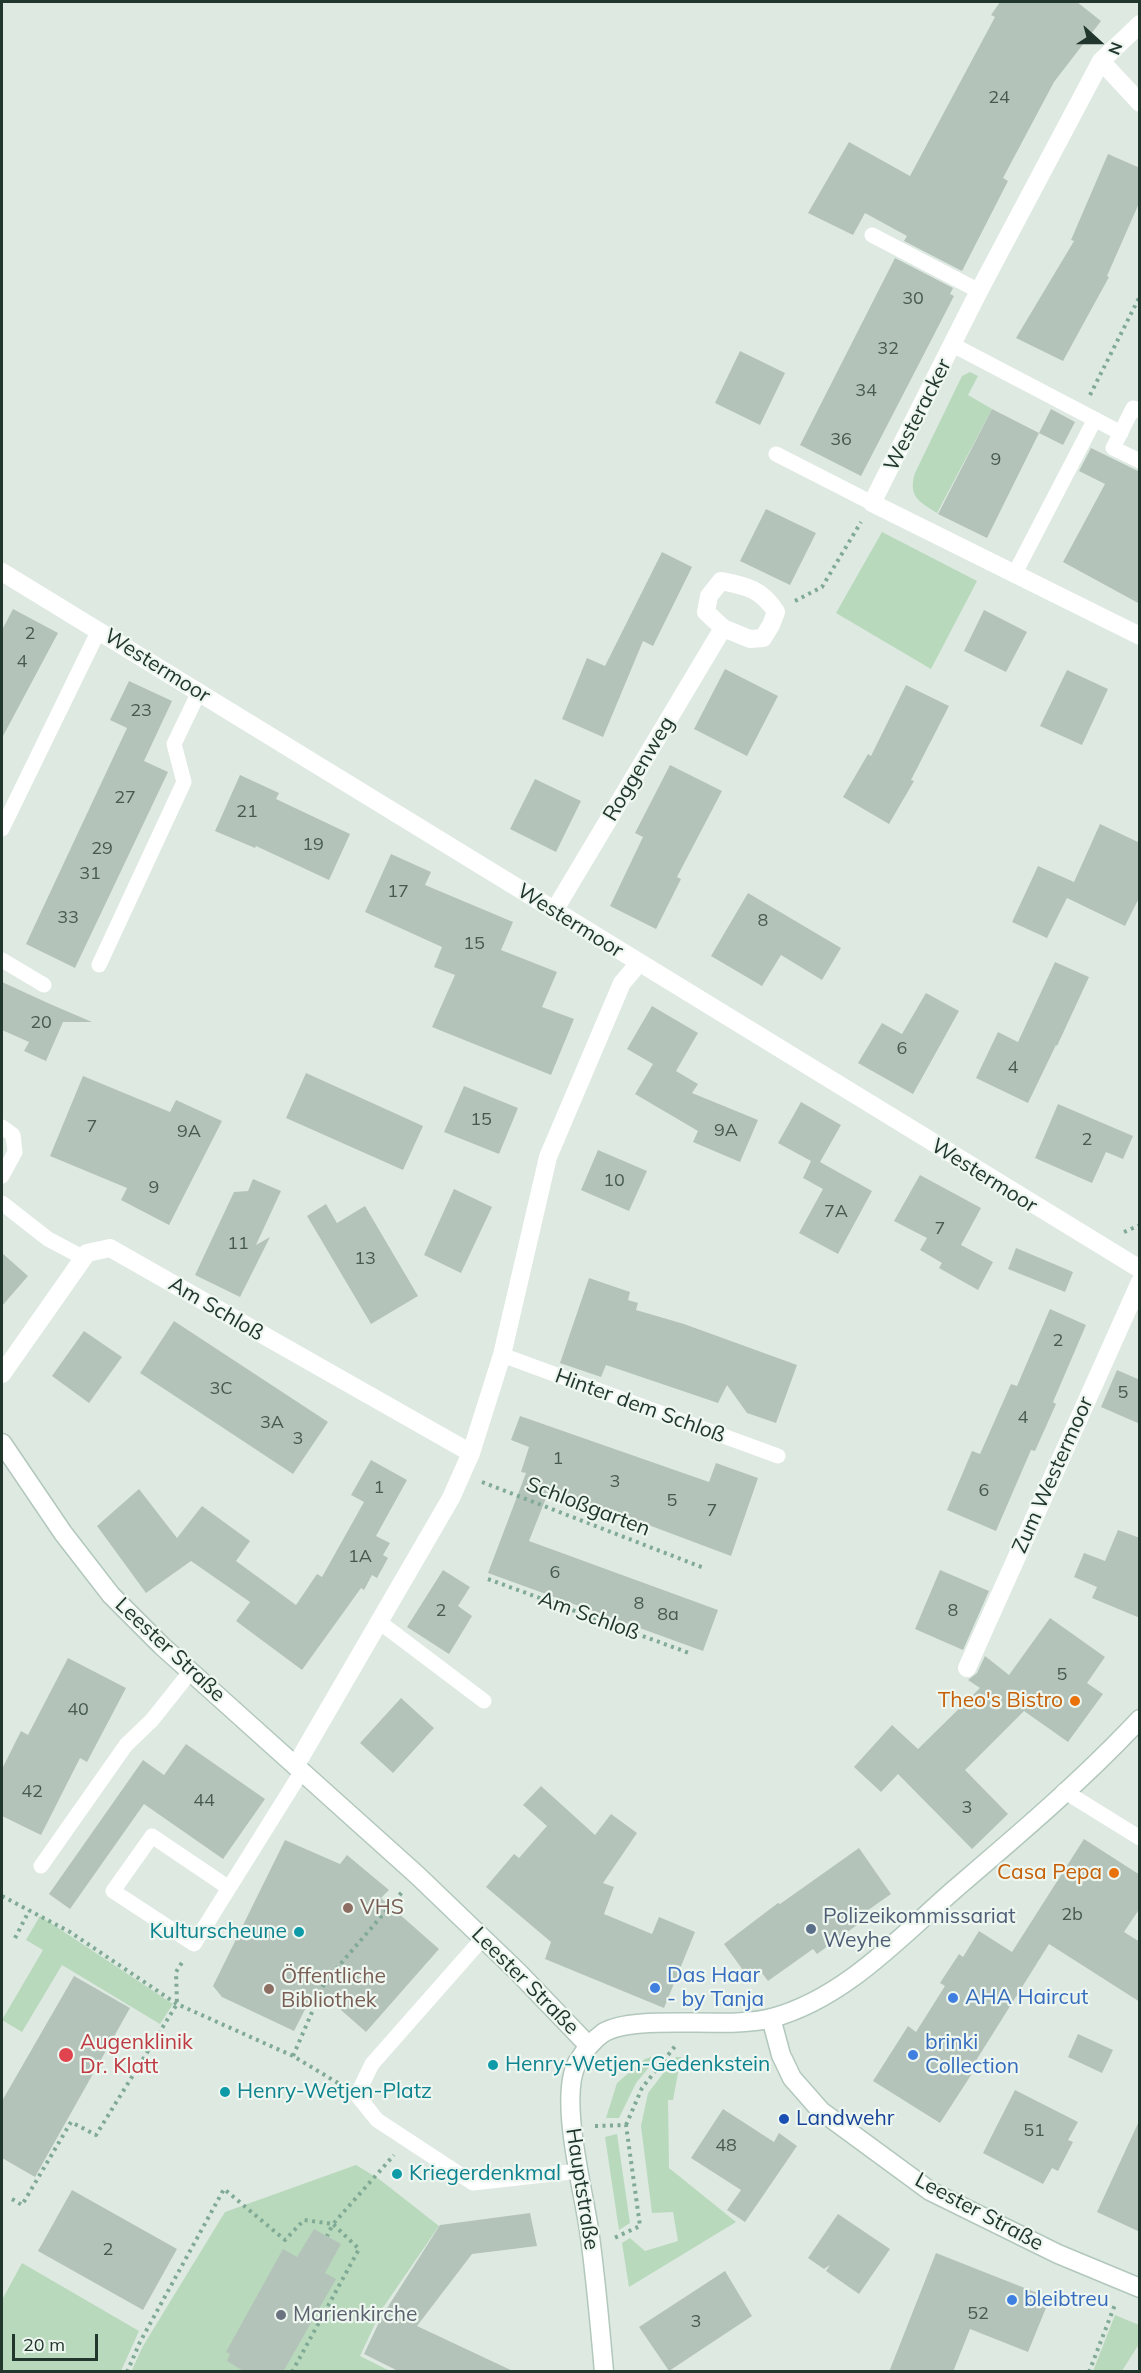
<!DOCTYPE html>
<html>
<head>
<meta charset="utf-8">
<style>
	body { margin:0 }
	#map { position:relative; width:1141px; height:2373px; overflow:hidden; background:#dee9e2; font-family:Mulish,sans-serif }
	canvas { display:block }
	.frame { position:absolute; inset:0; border:3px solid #21372d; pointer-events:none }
	.north { position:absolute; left:1069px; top:12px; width:60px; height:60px; -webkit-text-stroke:4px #eef6f0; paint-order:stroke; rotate:111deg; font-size:16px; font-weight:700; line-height:24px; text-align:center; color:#21372d }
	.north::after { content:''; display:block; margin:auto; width:21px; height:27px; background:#21372d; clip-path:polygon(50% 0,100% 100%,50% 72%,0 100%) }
	.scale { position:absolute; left:12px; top:2334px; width:86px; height:27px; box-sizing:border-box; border:3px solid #21372d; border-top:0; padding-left:8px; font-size:18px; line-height:21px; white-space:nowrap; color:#21372d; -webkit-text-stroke:4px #eef6f0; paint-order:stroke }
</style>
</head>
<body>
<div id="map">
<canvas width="1141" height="2373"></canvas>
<div class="frame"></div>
<div class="north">N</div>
<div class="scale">20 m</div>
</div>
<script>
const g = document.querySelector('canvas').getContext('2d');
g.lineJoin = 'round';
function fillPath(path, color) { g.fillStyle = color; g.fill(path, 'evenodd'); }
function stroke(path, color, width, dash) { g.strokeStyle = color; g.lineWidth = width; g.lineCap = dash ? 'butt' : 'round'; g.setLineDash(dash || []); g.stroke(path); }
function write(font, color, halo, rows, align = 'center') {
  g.font = font + ' Mulish,sans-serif'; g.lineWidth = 4.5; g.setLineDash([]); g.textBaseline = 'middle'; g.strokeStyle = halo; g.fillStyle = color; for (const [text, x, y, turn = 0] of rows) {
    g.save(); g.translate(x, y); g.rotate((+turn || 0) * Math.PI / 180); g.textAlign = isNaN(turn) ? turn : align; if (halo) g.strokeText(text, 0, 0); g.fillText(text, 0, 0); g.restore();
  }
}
fillPath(new Path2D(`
	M970 372 978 376 968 395 992 409 937 513C918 501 908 496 915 473L962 376Z
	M882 532 977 581 931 669 836 613Z
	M40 1916 173 2004 160 2024 62 1965 22 2032 2 2020 43 1950 26 1940Z
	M660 2054 636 2083 619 2118H606L617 2083 645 2059Z
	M676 2057H681L673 2100H668L669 2168 736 2222 629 2287 622 2243 630 2238 645 2251 678 2241 673 2212 652 2213 641 2126 648 2093Z
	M617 2134 630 2223 619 2230 605 2137Z
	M356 2165 379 2179 439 2226 382 2309 360 2356 390 2371 131 2372 143 2346 225 2212Z
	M22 2263 139 2331 121 2371H2V2300Z
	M1115 2315 1139 2325V2344L1122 2371H1093Z`), '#b8d9bb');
fillPath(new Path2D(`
	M1000 2H1077L1101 21 1054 82 1003 178 1008 181 962 271 904 241 907 236 865 213 853 235 808 213 849 142 910 176 995 17 991 15Z
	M1108 154 1140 168V201L1107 276 1109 277 1063 361 1016 338 1074 241 1071 240Z
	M895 258 953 288 950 294 954 296 861 476 800 445Z
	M740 351 785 373 760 425 715 403Z
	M992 409 1039 433 987 538 938 514Z
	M1051 409 1075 422 1063 445 1039 433Z
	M1091 448 1140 472V604L1063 562 1105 484 1079 471Z
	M766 509 816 533 790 585 740 561Z
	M662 552 692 567 653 646 643 641 603 737 562 719 587 658 605 666Z
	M13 609 58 633 2 738V630Z
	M984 610 1027 632 1006 672 964 651Z
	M725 669 778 696 747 756 694 729Z
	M1067 670 1108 689 1082 745 1040 726Z
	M129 681 172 701 144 761 168 772 75 968 26 944 127 728 110 720Z
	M906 685 949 706 911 780 914 781 889 824 843 797 868 754 871 756Z
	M670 765 722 791 677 877 681 879 656 929 610 906 643 837 635 833Z
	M240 775 279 793 276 799 350 834 329 880 256 846 255 848 215 831Z
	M535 779 581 801 556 852 510 829Z
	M1100 824 1140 843V896L1125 926 1067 898 1047 938 1012 922 1038 866 1074 882Z
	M391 854 431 872 425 885 513 922 501 950 557 972 542 1007 574 1019 551 1075 432 1027 455 975 434 967 442 947 365 912Z
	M748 893 841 948 822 980 781 955 762 986 711 956Z
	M1055 962 1089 977 1057 1046 1056 1045 1028 1103 976 1078 998 1032 1018 1042Z
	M2 982 50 1004 92 1022H63L46 1061 24 1051 29 1042 2 1030Z
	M926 993 959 1011 913 1094 858 1063 882 1023 902 1034Z
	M652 1006 698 1033 676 1071 698 1084 692 1093 758 1120 740 1162 693 1142 698 1131 635 1094 653 1064 627 1049Z
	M306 1073 423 1126 403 1170 286 1118Z
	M83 1076 170 1112 176 1100 222 1121 169 1225 121 1200 127 1188 50 1156Z
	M464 1086 518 1108 499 1154 444 1132Z
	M801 1102 841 1125 820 1162 872 1191 838 1254 799 1233 823 1189 803 1178 811 1161 778 1143Z
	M1058 1104 1133 1136 1123 1159 1106 1152 1092 1183 1035 1158Z
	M598 1150 647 1171 629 1211 581 1190Z
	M920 1175 981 1208 961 1245 993 1262 978 1290 939 1268 942 1263 920 1250 927 1238 894 1221Z
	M253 1179 281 1191 256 1245 270 1237 240 1297 195 1275 234 1192 248 1191Z
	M454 1189 492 1207 461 1273 424 1255Z
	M326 1204 337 1223 365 1206 418 1296 371 1324 307 1216Z
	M1016 1248 1073 1272 1065 1292 1008 1269Z
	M2 1253 28 1276 2 1306Z
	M589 1278 630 1292 628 1300 638 1303 636 1310 684 1324 797 1365 776 1423 747 1413 727 1385 718 1403 606 1365 601 1377 560 1363Z
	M1050 1309 1086 1325 1053 1402 1056 1404 1035 1451 1031 1450 996 1531 947 1510 972 1451 980 1454 1011 1384 1017 1386Z
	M174 1321 328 1422 293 1474 140 1373Z
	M84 1331 122 1357 89 1403 52 1376Z
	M1117 1370 1140 1380V1424L1101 1407Z
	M520 1416 709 1482 716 1463 758 1478 731 1556 550 1488 529 1541 718 1610 703 1651 488 1573 526 1473 521 1472 529 1447 511 1440Z
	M371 1460 407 1480 376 1536 390 1543 383 1555 388 1558 377 1578 372 1575 364 1590 361 1588 302 1670 236 1621 250 1602 191 1561 146 1593 97 1526 139 1489 177 1538 202 1506 250 1541 236 1561 296 1605 317 1574 322 1577 364 1502 351 1495Z
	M1118 1530 1140 1538V1618L1092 1598 1097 1587 1074 1577 1084 1553 1105 1561Z
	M443 1570 470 1587 458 1606 472 1616 449 1654 407 1627Z
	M940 1570 989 1591 963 1650 915 1629Z
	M1050 1618 1105 1657 1087 1683 1103 1694 1068 1742 1024 1711 965 1770 1008 1814 972 1849 898 1774 881 1792 854 1767 892 1725 918 1749 980 1688 968 1680 977 1673 985 1656 1009 1675Z
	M68 1658 126 1688 87 1762 80 1758 41 1835 2 1816V1769L21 1731 28 1735Z
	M401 1698 434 1728 393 1773 360 1743Z
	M186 1744 265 1799 223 1859 144 1804 70 1909 49 1894 143 1760 164 1775Z
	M541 1786 595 1835 611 1814 637 1833 603 1883 614 1887 604 1914 652 1934 659 1917 695 1932 664 2008 545 1959 551 1942 486 1887 514 1854 519 1858 547 1826 523 1805Z
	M1084 1839 1140 1875V1908L1124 1932 1140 1942V2002L1049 1944 972 2067 975 2069 940 2123 873 2081 908 2026 916 2032 945 1986 940 1983 959 1954 963 1957 979 1931 1012 1952Z
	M285 1840 340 1864 347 1855 389 1890 381 1898 439 1949 366 2032 316 1988 294 2031 222 1997 213 1986Z
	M859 1848 891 1894 854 1920 857 1925 817 1954 813 1949 768 1981 759 1969 748 1977 724 1944 778 1903 780 1904Z
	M74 1976 130 2008 35 2177 2 2158V2101Z
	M1078 2034 1113 2050 1102 2073 1068 2057Z
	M1015 2090 1078 2122 1068 2140 1073 2142 1058 2171 1052 2168 1043 2184 983 2153Z
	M723 2109 774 2142 779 2133 797 2146 745 2222 727 2210 741 2190 691 2158Z
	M1140 2119V2232L1097 2212Z
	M72 2190 177 2249 143 2310 38 2251Z
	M530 2213 537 2246 472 2254 417 2326 515 2372H400L364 2354 382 2316 440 2225Z
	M838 2214 890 2249 859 2294 826 2271 830 2265 824 2269 808 2258Z
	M314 2229 341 2244 325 2273 336 2279 283 2372H245L227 2361 230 2354 226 2352 283 2249 297 2257Z
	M936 2253 1050 2298 1028 2352 970 2329 953 2372H889Z
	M725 2271 752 2316 669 2371 639 2327Z`), '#b4c3ba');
const secondary = new Path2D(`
	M2 1443 63 1533 111 1595 162 1646 417 1875 518 1972 589 2046
	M771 2018 781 2055 792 2078 821 2111 930 2191 1058 2254 1140 2288
	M604 2372C600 2326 596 2281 590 2237 585 2195 558 2100 577 2063 583 2053 593 2040 603 2033 635 2013 728 2030 772 2018 845 1998 900 1937 955 1889 1018 1835 1083 1780 1140 1719`);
stroke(secondary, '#b2c8bc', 21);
stroke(new Path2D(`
	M1090 395 1140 296
	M795 601 822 587 861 522
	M1124 1232 1140 1225
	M482 1482 704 1568
	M488 1579 689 1653
	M2 1896 70 1932 177 2004 293 2056 338 2083
	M15 1938 29 1911
	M293 2056 325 1982 403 1891
	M626 2125 642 2088 676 2045
	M595 2126 626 2125 640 2226 612 2239
	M12 2199 22 2205 71 2122 96 2135 177 2004 176 1972 183 1961
	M127 2372 140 2342 224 2189 285 2240 304 2220 333 2224 394 2155
	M292 2372 359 2249 333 2224 327 2236
	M1089 2372 1116 2302`), '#80aa95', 4, [3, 4.5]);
stroke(new Path2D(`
	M872 235 979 291
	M953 345 1121 433
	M1140 411 1133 408 1113 448 1140 461
	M776 454 872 503
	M1014 575 1095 419
	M2 829 99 630
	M2 960 44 985
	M99 965 184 782 174 744 199 692
	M2 1127 13 1135 15 1152 2 1176
	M2 1203 48 1239 84 1258
	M502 1355 778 1456
	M378 1621 484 1701
	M1064 1791 1140 1838
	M41 1866 126 1745 152 1720 191 1671
	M229 1888 194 1944 113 1891 152 1836 229 1888 302 1771
	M483 1938 372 2064 357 2095 377 2120 473 2183 579 2171`), '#fff', 15);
stroke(new Path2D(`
	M1140 24 1101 61 979 291 872 503 1140 636
	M1101 61 1140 103
	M2 572 1140 1269
	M554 911 723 628 750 639 763 638 771 625 776 612C762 589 746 586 721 581L709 596 706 612 723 628
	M2 1374 87 1253 110 1248 471 1453
	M967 1668 1140 1282
	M296 1765 451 1498 471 1453 502 1355 548 1157 622 983 639 963`), '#fff', 18);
stroke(secondary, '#fff', 18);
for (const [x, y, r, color] of [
	[1075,1701,6,"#e8710a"],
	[1114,1873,6,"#e8710a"],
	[348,1908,6,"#8d6e63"],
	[811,1929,6,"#5c6f8a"],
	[299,1932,6,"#0f9aa8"],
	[655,1988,6,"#3f7fe0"],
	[269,1989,6,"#8d6e63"],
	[953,1998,6,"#3f7fe0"],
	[66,2055,8,"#e0444e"],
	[913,2055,6,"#3f7fe0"],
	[493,2065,6,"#0f9aa8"],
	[225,2092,6,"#0f9aa8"],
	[784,2119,6,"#1a4fb4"],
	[397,2174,6,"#0f9aa8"],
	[1012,2300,6,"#3f7fe0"],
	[281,2315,6,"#6b7280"]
]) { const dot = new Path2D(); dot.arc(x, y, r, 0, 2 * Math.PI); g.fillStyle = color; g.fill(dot); stroke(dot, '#eef6f0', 2); }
write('18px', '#465a50', null, [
	["24",999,98],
	["30",913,299],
	["32",888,349],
	["34",866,391],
	["36",841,440],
	["9",996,460],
	["2",30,634],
	["4",22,662],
	["23",141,711],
	["27",125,798],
	["21",247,812],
	["19",313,845],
	["29",102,849],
	["31",90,874],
	["17",398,892],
	["33",68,918],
	["8",763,921],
	["15",474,944],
	["20",41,1023],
	["6",902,1049],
	["4",1013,1068],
	["15",481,1120],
	["7",92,1127],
	["9A",726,1131],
	["9A",189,1132],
	["2",1087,1140],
	["10",614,1181],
	["9",154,1188],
	["7A",836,1212],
	["7",940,1229],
	["11",238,1244],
	["13",365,1259],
	["2",1058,1341],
	["3C",221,1389],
	["5",1123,1393],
	["4",1023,1418],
	["3A",272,1423],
	["3",298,1439],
	["1",558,1459],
	["3",615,1482],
	["1",379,1488],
	["6",984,1491],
	["5",672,1501],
	["7",712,1511],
	["1A",360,1557],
	["6",555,1573],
	["8",639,1604],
	["2",441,1611],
	["8",953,1611],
	["8a",668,1615],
	["5",1062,1675],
	["40",78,1710],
	["42",32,1792],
	["44",204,1801],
	["3",967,1808],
	["2b",1072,1915],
	["51",1034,2131],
	["48",726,2146],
	["2",108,2250],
	["52",978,2314],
	["3",696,2322]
]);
write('21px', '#21372d', '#eef6f0', [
	["Westeracker",918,415,-63],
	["Westermoor",157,666,32],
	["Roggenweg",639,769,-59],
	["Westermoor",570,921,32],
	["Westermoor",984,1176,32],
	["Am Schloß",216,1309,30],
	["Hinter dem Schloß",640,1406,20],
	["Zum Westermoor",1053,1475,-66],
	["Schloßgarten",588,1507,21],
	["Am Schloß",589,1616,20],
	["Leester Straße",170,1650,43],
	["Leester Straße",525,1981,45],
	["Hauptstraße",582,2189,81],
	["Leester Straße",979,2212,28]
]);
write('21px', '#c56008', '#eef6f0', [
	["Theo's Bistro",1063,1701],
	["Casa Pepa",1102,1873]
], 'right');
write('21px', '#785e54', '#eef6f0', [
	["VHS",360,1908],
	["Öffentliche",281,1977],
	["Bibliothek",281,2001]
], 'left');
write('21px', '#4e5e75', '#eef6f0', [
	["Polizeikommissariat",823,1917],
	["Weyhe",823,1941]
], 'left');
write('21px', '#0d838f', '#eef6f0', [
	["Kulturscheune",287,1932,"right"],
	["Henry-Wetjen-Gedenkstein",505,2065],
	["Henry-Wetjen-Platz",237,2092],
	["Kriegerdenkmal",409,2174]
], 'left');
write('21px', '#366cbe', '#eef6f0', [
	["Das Haar",667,1976],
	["- by Tanja",667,2000],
	["AHA Haircut",965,1998],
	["brinki",925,2043],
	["Collection",925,2067],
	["bleibtreu",1024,2300]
], 'left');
write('21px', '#be3a42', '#eef6f0', [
	["Augenklinik",80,2043],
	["Dr. Klatt",80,2067]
], 'left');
write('21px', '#164399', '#eef6f0', [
	["Landwehr",796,2119]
], 'left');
write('21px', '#5b616d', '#eef6f0', [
	["Marienkirche",293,2315]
], 'left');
</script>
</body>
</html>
